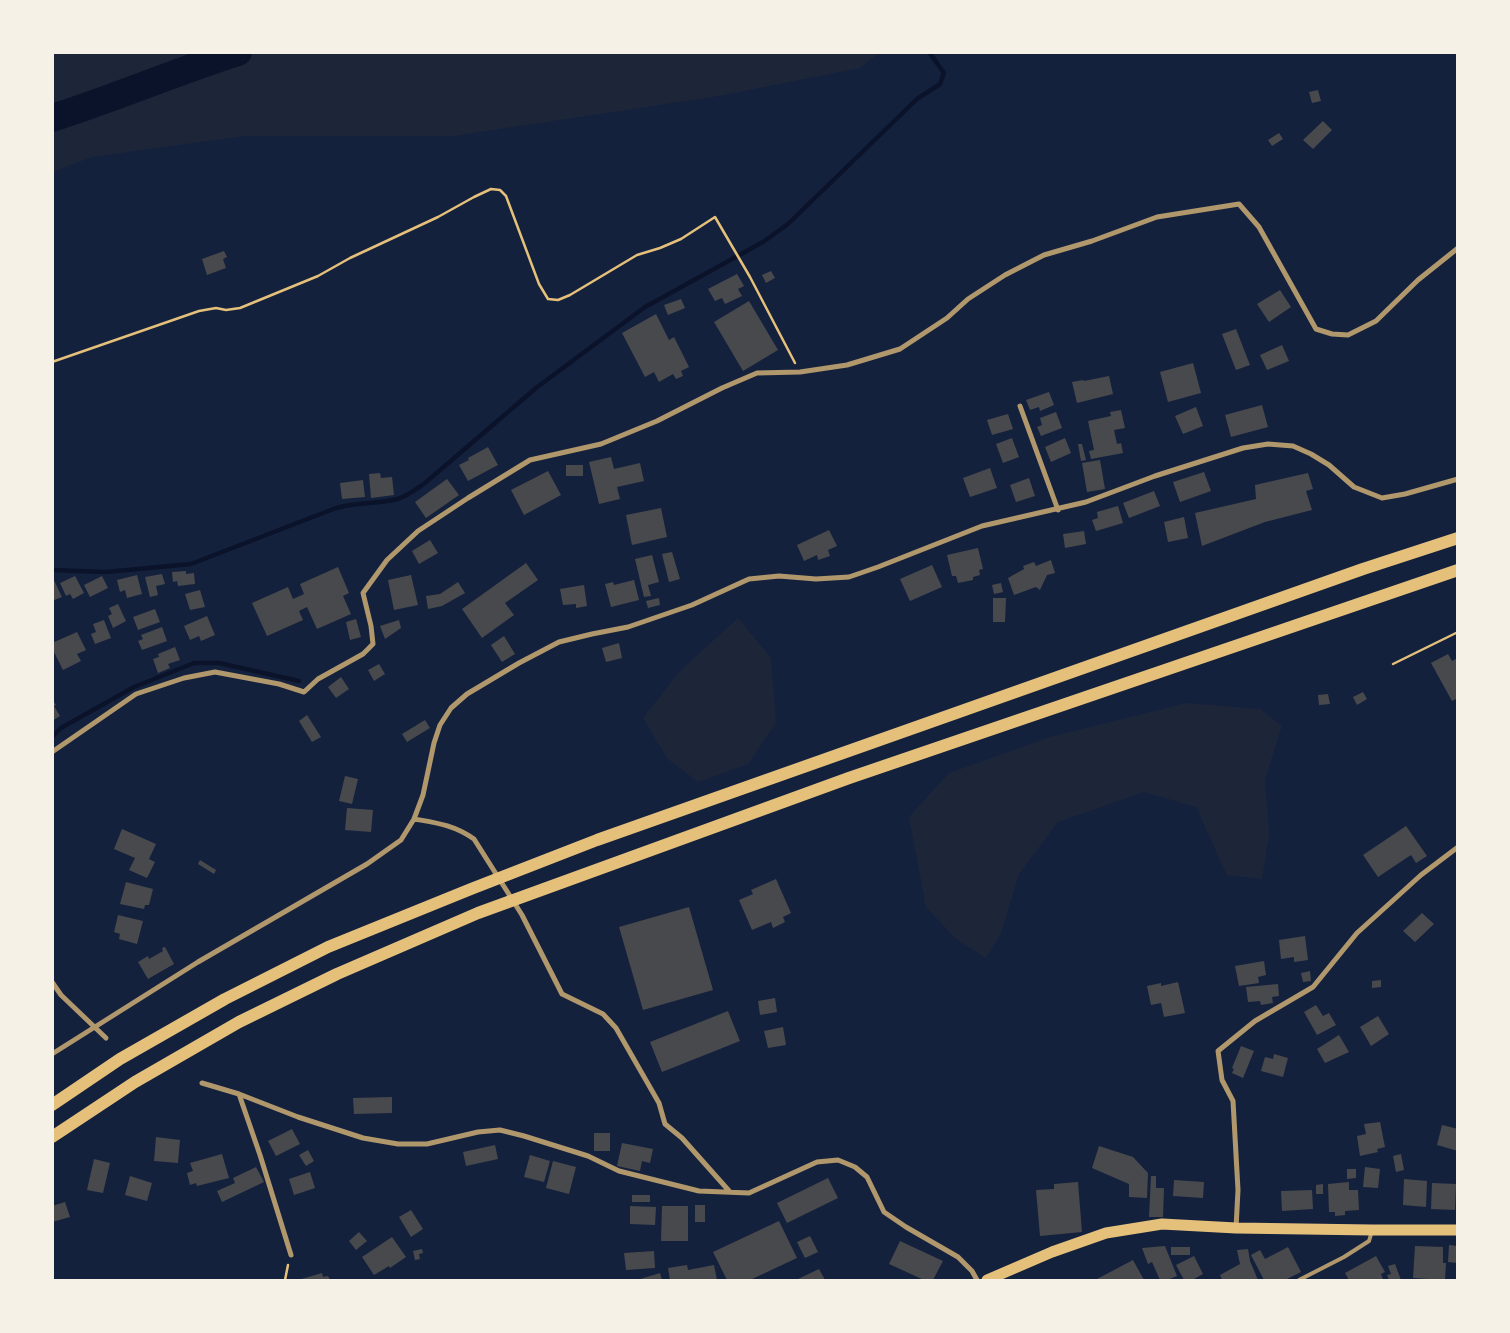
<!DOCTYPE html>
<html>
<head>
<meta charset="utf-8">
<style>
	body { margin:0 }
	#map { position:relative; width:1510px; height:1333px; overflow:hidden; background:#14213d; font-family:"Public Sans",sans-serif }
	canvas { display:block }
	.frame { position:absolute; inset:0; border:54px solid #f6f1e7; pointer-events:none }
</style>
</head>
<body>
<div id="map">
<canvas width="1510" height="1333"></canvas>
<div class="frame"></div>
</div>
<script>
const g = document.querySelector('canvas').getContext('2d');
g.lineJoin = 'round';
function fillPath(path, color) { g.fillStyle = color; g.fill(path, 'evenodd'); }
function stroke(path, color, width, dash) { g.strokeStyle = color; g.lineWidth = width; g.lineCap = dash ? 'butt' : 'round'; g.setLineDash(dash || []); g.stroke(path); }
fillPath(new Path2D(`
	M53 52H879V53L860 68 719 96 453 136H244L92 157 53 172Z
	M738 618 771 658 776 723 748 764 698 782 668 759 643 718 680 671Z
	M1187 703 1260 709 1282 726 1265 779 1269 835 1262 879 1227 875 1196 807 1144 792 1058 822 1019 874 1001 933 986 958 955 938 926 907 909 817 949 773 1050 737Z`), '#1d2539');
stroke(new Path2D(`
	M52 570 106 572 191 564 336 508C357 502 374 504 394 500 405 498 416 489 425 483L536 388 645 307 763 242 788 224 917 99 940 84 944 73 929 52
	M52 737 61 728 134 687 194 663H219L299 681`), '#0b132b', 4.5);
stroke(new Path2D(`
	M52 118C115 98 175 72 238 52`), '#0b132b', 28);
fillPath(new Path2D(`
	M1318 90 1321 101 1312 103 1309 92Z
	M1323 121 1332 130 1313 149 1303 140Z
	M1279 133 1283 139 1272 146 1268 140Z
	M224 251 227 257 223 259 226 268 207 275 202 259Z
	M771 271 775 278 766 283 762 275Z
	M737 274 744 286 738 289 742 296 725 304 722 298 715 301 708 289Z
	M1280 290 1291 307 1269 322 1257 304Z
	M681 299 685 308 668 315 664 305Z
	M749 301 778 350 743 371 714 322Z
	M656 314 669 340 674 337 689 367 681 371 683 376 676 379 673 374 659 382 654 372 645 377 622 333Z
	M1236 329 1250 365 1236 370 1222 334Z
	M1282 345 1289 361 1267 370 1260 355Z
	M1193 363 1201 393 1168 402 1160 372Z
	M1109 376 1113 394 1077 403 1072 382 1083 380 1084 381Z
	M1049 392 1054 405 1040 411 1039 407 1030 410 1026 400Z
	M1262 405 1268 427 1231 437 1225 415Z
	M1196 407 1203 426 1183 434 1175 416Z
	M1121 410 1125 428 1114 430 1117 444 1121 443 1123 453 1091 459 1089 451 1094 450 1088 421 1111 416 1110 412Z
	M1056 412 1062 428 1041 436 1037 427 1042 425 1040 418Z
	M1008 414 1013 429 992 435 987 420Z
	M1012 438 1019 457 1003 463 996 444Z
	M1065 438 1071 453 1051 462 1045 447Z
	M1078 444H1082L1086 460 1081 461Z
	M488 447 498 465 468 481 459 465 469 460 468 458Z
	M611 457 614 469 640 463 644 481 617 487 620 499 599 504 589 462Z
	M1100 460 1105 489 1087 492 1082 463Z
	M566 465H583V476H566Z
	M990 468 997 488 970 497 963 478Z
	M548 471 561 495 524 515 511 490Z
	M1204 472 1211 491 1180 502 1173 482Z
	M380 473 381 478 392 477 394 495 371 498 369 474Z
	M1308 473 1313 489 1306 491 1312 510 1265 522 1202 546 1195 513 1256 499 1255 485Z
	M1029 478 1035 496 1016 502 1010 485Z
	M447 479 459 495 426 518 415 502Z
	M363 480 365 497 342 499 340 483Z
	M1154 491 1160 506 1129 518 1123 503Z
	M1118 506 1123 523 1096 531 1092 520 1098 518 1097 512Z
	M661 508 667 537 632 545 626 515Z
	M1184 517 1188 538 1168 542 1164 522Z
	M829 530 837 546 828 550 830 556 818 560 817 555 804 561 797 545Z
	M1084 531 1086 544 1065 548 1063 534Z
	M430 540 438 553 419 564 412 551Z
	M978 548 983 569 979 570 980 575 973 577V580L958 583 956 576H952L947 555Z
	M672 552 680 579 669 582 662 554Z
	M652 555 659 582 648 585 651 596 644 597 635 559Z
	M1051 560 1055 573 1047 575 1040 590 1036 587 1014 595 1008 578 1024 569 1023 566 1034 562 1036 566Z
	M526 563 538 580 505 603 514 615 482 638 462 609Z
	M932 565 942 587 910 601 900 579Z
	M338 567 349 593 343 596 351 614 317 629 307 607 299 611 303 620 267 636 252 603 288 587 293 599 304 594 300 584Z
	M186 571V574L194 573 195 584 178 586 177 581 173 582 172 572Z
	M162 574 165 584 156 586 158 595 150 597 145 577Z
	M137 575 142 594 127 598 125 590 120 592 117 580Z
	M411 575 418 605 394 610 388 580Z
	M52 576 62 597 52 601Z
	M75 576 84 593 73 599 70 594 66 596 60 583Z
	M102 576 108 588 90 597 84 585Z
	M634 580 639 600 611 607 605 584 613 582 614 585Z
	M458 582 465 593 442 606 428 609 426 596 440 594Z
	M1001 583 1003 592 994 594 992 585Z
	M584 585 587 606 576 608V604L563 605 560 589Z
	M200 590 205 607 190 610 185 594Z
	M659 598 660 605 648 608 646 601Z
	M993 598H1006L1005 622H993Z
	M118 604 126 621 113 628 108 616 112 614 109 608Z
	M155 609 160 622 138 630 133 617Z
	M207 616 215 635 201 641 199 636 190 640 184 626Z
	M356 619 361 637 350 640 346 622Z
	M104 620 111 638 95 644 91 634 96 632 93 624Z
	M399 620 401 628 385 639 380 626Z
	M162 627 167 641 142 650 138 641 143 639 141 635Z
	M77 632 86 650 77 654 81 661 63 670 52 648V643Z
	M504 636 515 654 502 662 491 645Z
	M619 643 622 658 606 662 602 648Z
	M175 647 180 660 168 664 170 668 158 673 153 659 159 657 158 654Z
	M1448 654 1452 661 1458 658V698L1452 701 1431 663Z
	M379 664 385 674 374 681 368 670Z
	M341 677 349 689 336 698 328 687Z
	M1363 692 1367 699 1357 705 1353 697Z
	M1328 694 1330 704 1319 705 1318 695Z
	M52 699 56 705 54 706 60 716 52 721Z
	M307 715 321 737 312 742 299 721Z
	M425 720 430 728 407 742 402 734Z
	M345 776 358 779 352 804 339 801Z
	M347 808 373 810 371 832 345 830Z
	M1406 826 1427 856 1416 863 1411 855 1378 877 1363 855Z
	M122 829 156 844 149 859 155 862 147 878 129 870 135 858 114 849Z
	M200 860 216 870 214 874 198 864Z
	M776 879 791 913 783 917 785 922 773 928 771 922 752 930 739 900 753 894 751 890Z
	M126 882 153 889 149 905H145L144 909 120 904Z
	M689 907 713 990 643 1010 619 927Z
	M1422 913 1434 924 1415 942 1403 931Z
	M118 915 143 921 137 944 119 939 120 934 114 932Z
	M1305 936 1308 960 1294 962V957L1281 959 1279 940Z
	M165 947 174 964 148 979 138 962 148 956 149 959 163 951 162 948Z
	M1264 961 1266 975 1258 977 1259 983 1239 986 1235 966Z
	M1310 971 1311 981 1303 982 1301 973Z
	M1381 980V987L1372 988V981Z
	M1178 982 1185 1013 1164 1017 1161 1003 1151 1005 1147 986 1161 983V986Z
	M1278 984 1279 996 1272 997 1273 1003 1261 1005 1260 1001 1248 1002 1246 987Z
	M775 998 777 1012 760 1015 758 1001Z
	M1316 1005 1323 1016 1329 1013 1336 1025 1317 1035 1304 1012Z
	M728 1011 740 1041 662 1072 650 1042Z
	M1378 1016 1389 1034 1371 1046 1360 1027Z
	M783 1027 786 1045 768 1048 764 1031Z
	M1339 1035 1349 1052 1325 1063 1317 1049Z
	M1241 1046 1254 1051 1243 1078 1232 1073 1234 1069 1232 1068Z
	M1274 1054 1288 1058 1283 1077 1261 1071 1265 1057 1273 1059Z
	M392 1097V1113L354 1114 353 1098Z
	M1380 1122 1385 1147 1377 1149 1378 1152 1360 1156 1357 1136 1366 1134 1364 1124Z
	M1442 1125 1458 1129V1151L1437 1145Z
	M292 1129 300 1144 276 1156 268 1141Z
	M594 1133H610V1151H594Z
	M156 1137 180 1140 178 1163 154 1161Z
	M622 1143 653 1149 650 1163 642 1161 640 1171 617 1166Z
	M495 1145 498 1159 466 1166 463 1152Z
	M1099 1146 1133 1157 1148 1173 1147 1198 1129 1197V1184L1092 1168Z
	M308 1150 314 1161 306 1166 299 1155Z
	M222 1154 229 1178 197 1186 196 1183 190 1185 187 1173 193 1171 190 1163Z
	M1401 1154 1404 1170 1396 1172 1393 1156Z
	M530 1155 550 1161 544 1182 524 1177Z
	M94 1159 110 1163 103 1193 87 1190Z
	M553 1161 576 1167 569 1194 546 1188Z
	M256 1167 264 1182 222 1202 217 1191 235 1183 233 1178Z
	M1365 1167 1380 1169 1378 1188 1363 1187Z
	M1347 1169H1356V1178L1347 1179Z
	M310 1172 315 1188 294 1195 289 1179Z
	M130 1176 152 1183 147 1201 125 1195Z
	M1151 1176H1156V1188H1164L1163 1217H1149Z
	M828 1178 838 1198 787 1223 777 1203Z
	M1404 1179 1427 1181 1426 1207 1403 1205Z
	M1174 1180 1204 1182 1203 1198 1173 1196Z
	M1078 1182 1082 1232 1040 1236 1036 1190 1054 1189V1184Z
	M1349 1182V1190H1358L1359 1210 1345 1211V1215L1335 1216V1212H1329L1328 1184Z
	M1432 1183 1456 1184 1455 1210 1431 1209Z
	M1323 1184V1194H1316V1185Z
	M1312 1190 1313 1209 1282 1211 1281 1191Z
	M632 1195H650V1202H632Z
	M65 1202 70 1217 52 1222V1206Z
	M695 1205H705V1222H695Z
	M630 1206 656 1207 655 1225 630 1224Z
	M662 1206H688V1241H661Z
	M411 1210 423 1229 411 1237 399 1217Z
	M779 1221 797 1258 750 1280H727L713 1252Z
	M359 1232 367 1241 356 1250 349 1241Z
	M810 1236 818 1252 805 1258 797 1242Z
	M392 1237 406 1257 390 1268 389 1266 374 1275 362 1257Z
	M900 1241 943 1261 933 1280H924L889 1264Z
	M1449 1245 1458 1246V1263L1448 1262Z
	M1165 1246 1177 1276 1167 1280H1160L1152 1262 1148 1264 1142 1248Z
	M1415 1246 1443 1247V1263H1446L1445 1280 1413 1278Z
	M1171 1247H1190V1255H1171Z
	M1288 1247 1301 1272 1285 1280H1264L1251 1255 1260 1250 1265 1259Z
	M422 1249 423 1253 419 1254 420 1259 415 1260 413 1251Z
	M1248 1249 1250 1261 1258 1280H1222L1220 1275 1240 1264 1237 1250Z
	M654 1251 655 1268 626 1270 624 1253Z
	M1194 1256 1203 1274 1194 1279 1195 1280H1184L1176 1265Z
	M1376 1256 1385 1272 1381 1274 1383 1279 1381 1280H1349L1345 1273Z
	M1133 1260 1144 1280H1097V1279Z
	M1395 1264 1401 1280H1389L1387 1275 1391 1274 1388 1266Z
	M687 1265 688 1270 714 1265 717 1280H670L668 1268Z
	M819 1269 825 1280H796Z
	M322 1273 323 1277 328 1276 330 1280H298Z
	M660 1273 662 1280H637Z`), '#48494c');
stroke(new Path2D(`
	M52 362 199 311 216 308 226 310 240 308 318 276 350 258 438 217 474 197 491 189 500 190 506 196 539 284 548 299 558 300 570 295 637 255 660 248 681 239 715 217 750 277 795 363
	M1393 664 1458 632
	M285 1280 288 1265`), '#e5c07b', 2.5);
stroke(new Path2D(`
	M1299 1280 1344 1257 1369 1241 1372 1231`), '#b1986c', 4);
stroke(new Path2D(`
	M1020 406 1058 510
	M52 752 136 694 184 678 215 672 279 684 304 692 318 679 363 654 373 644 371 626 363 593 387 560 418 531 468 498 530 460 601 444 657 421 722 388 757 373 800 372 847 365 900 349 947 318 968 299 1005 275 1044 255 1092 241 1157 217 1239 204 1259 227 1316 329 1332 334 1348 335 1376 321 1418 280 1458 248
	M414 819C437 823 454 825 474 839L522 915 562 994 603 1014 616 1028 659 1103 665 1124 682 1138 730 1192
	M52 982 61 995 106 1038
	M52 1054 198 962 367 864 401 840 414 819 423 795 434 743 440 725 451 708 467 694 519 663 559 642 592 634 628 627 692 605 749 579 779 576 816 579 849 577 878 567 982 526 1086 502 1155 476 1243 448 1268 444 1293 446 1311 454 1329 465 1354 487 1382 498 1405 494 1458 479
	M202 1083 239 1094 298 1117 363 1138 398 1144H427L478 1132 500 1130 524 1136 588 1156 619 1171 699 1191 749 1193 817 1162 838 1160 855 1167 867 1177 884 1212 906 1227 958 1257 972 1271 977 1280
	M239 1094 260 1155 291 1255
	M1236 1228 1238 1190 1233 1101 1222 1080 1218 1051 1255 1021 1313 987 1357 933 1421 875 1458 847`), '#b1986c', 5);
stroke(new Path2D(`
	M987 1280 1052 1252 1106 1233 1162 1224 1236 1228 1372 1230H1458`), '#e5c07b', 11);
stroke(new Path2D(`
	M52 1105 120 1059 225 999 328 947 471 889 597 840 1363 569 1458 538
	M52 1137 135 1082 239 1022 337 974 478 913 849 778 1458 570`), '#e5c07b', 12);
</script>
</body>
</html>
